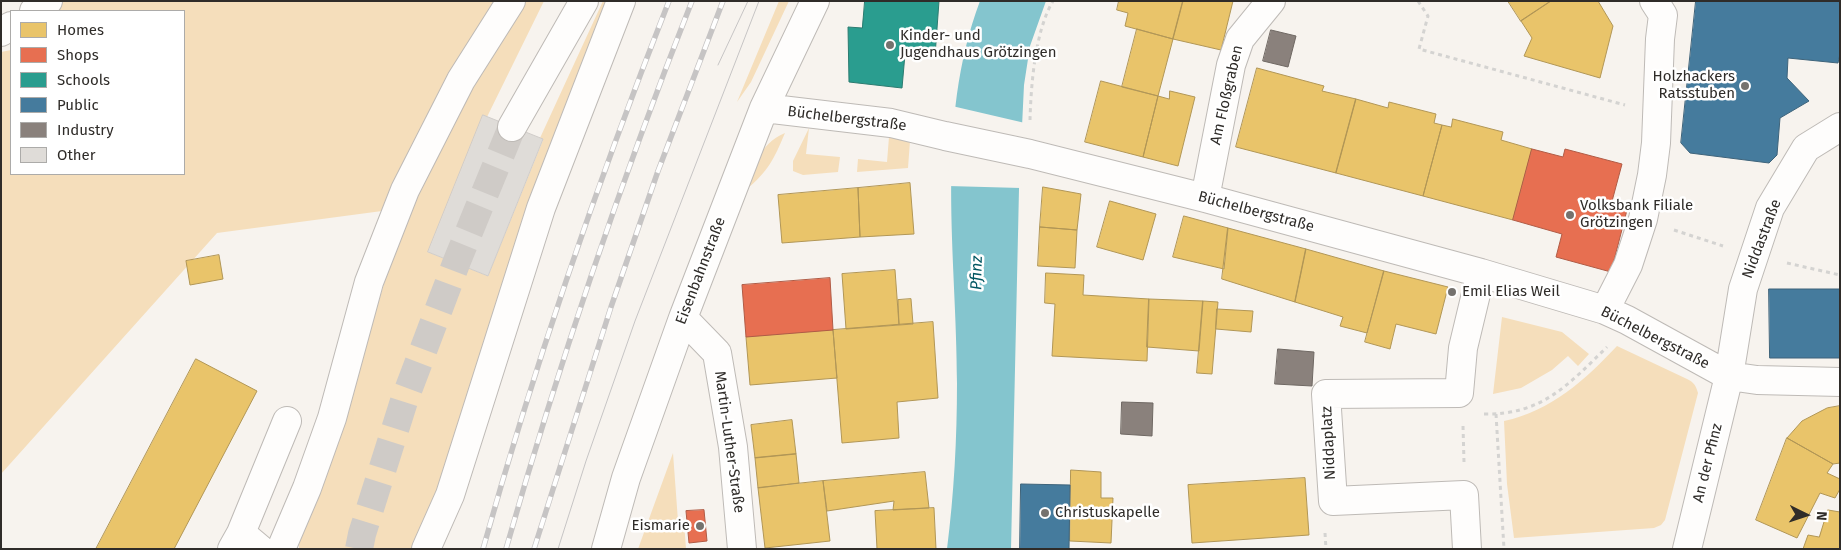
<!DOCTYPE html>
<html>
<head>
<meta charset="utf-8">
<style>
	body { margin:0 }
	#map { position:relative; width:1841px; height:550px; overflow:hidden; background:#f7f3ee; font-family:"Fira Sans",sans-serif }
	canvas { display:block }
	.frame { position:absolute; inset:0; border:2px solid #2f2c29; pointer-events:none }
	.legend { position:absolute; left:10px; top:10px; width:175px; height:165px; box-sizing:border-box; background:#fff; border:1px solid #acaba9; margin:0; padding:6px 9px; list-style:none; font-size:15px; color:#2f2c29 }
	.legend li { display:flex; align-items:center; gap:10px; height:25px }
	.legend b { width:25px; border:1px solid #acaba9 }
	.north { position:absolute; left:1781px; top:490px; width:50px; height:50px; -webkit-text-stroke:4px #fff; paint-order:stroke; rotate:94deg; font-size:14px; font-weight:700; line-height:20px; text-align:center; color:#2f2c29 }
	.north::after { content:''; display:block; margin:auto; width:18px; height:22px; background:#2f2c29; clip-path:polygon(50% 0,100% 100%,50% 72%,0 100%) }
</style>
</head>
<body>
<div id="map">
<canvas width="1841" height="550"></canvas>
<div class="frame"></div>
<ul class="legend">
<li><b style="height:14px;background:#e9c46a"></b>Homes</li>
<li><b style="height:14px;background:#e76f51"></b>Shops</li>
<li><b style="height:14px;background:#2a9d8f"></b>Schools</li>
<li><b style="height:14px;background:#457b9d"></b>Public</li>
<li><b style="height:14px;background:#8a817c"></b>Industry</li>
<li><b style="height:14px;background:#dfdcd8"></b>Other</li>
</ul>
<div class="north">N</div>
</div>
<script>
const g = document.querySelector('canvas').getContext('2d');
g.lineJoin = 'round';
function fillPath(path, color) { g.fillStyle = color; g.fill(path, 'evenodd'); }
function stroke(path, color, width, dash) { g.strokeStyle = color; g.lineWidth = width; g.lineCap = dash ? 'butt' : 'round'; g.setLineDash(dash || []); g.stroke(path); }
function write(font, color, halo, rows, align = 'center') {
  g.font = font + ' "Fira Sans",sans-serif'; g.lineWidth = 5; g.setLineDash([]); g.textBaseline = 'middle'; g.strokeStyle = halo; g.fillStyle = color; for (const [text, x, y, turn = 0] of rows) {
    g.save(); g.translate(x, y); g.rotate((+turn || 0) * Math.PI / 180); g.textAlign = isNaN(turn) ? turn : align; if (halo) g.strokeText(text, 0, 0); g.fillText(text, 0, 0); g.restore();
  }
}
fillPath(new Path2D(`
	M57 1H498L382 211 217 233 1 474V52L11 50V174H184V11H49Z
	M525 1H544L487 117 483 116 428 252 488 276 543 140 540 138 603 1H607L440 484 412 549H299V544L333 452 397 241 442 140 513 16Z
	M779 1H789L751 82 737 102Z
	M809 128 806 154 840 157 838 172 803 175 793 171V161Z
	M785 133C773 161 769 170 746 190 756 165 758 145 785 133Z
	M889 137 910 141 908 168 857 172 858 159 887 162Z
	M1502 317 1562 332 1589 354 1578 366 1568 356 1552 370 1521 388 1493 394Z
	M1617 346 1687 379C1694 382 1696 386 1698 393L1665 520 1661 525 1654 528 1514 538 1507 484 1504 421C1551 411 1585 380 1617 346Z
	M673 453 678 521H684L686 549H638Z`), '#f5debb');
fillPath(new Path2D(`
	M980 1H1046L1030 46 1024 85 1019 189 1011 549H947C954 494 957 439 957 383 957 256 934 123 980 1Z`), '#84c5ce');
fillPath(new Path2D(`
	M952 106 1025 123 1021 188 948 186Z`), '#f7f3ee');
const homes = new Path2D(`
	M1119 1H1183L1173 39 1125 26 1128 13 1117 10Z
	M1183 1H1233L1221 50 1173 39Z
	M1508 1H1551L1521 21Z
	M1551 1H1598L1613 26 1600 78 1524 56 1532 38 1521 21Z
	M1137 29 1173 39 1158 96 1122 87Z
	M1257 68 1324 86 1322 91 1356 99 1336 173 1236 147Z
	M1101 81 1158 96 1143 157 1085 142Z
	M1170 91 1195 97 1178 166 1143 157 1158 96 1169 99Z
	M1356 99 1388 108 1389 102 1436 114 1434 123 1442 125 1423 196 1336 173Z
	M1453 119 1503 132 1501 140 1532 149 1513 220 1423 196 1442 125 1451 127Z
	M910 183 914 234 860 237 858 188Z
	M1043 187 1081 194 1077 230 1040 227Z
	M858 188 860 237 782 243 778 195Z
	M1110 201 1156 214 1143 260 1097 247Z
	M1184 216 1228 228 1224 269 1173 257Z
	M1040 227 1077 230 1075 268 1038 266Z
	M1228 228 1306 249 1295 302 1222 279Z
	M1306 249 1384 271 1367 333 1340 326 1343 317 1295 302Z
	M219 255 223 279 190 285 186 261Z
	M895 270 899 325 846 329 842 274Z
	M1384 271 1448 287 1436 334 1396 324 1390 349 1365 342Z
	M1046 273 1084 275 1083 295 1149 299 1147 361 1052 356 1055 304 1045 303Z
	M911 299 913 324 899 325 898 300Z
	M1149 299 1203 301 1199 351 1147 347Z
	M1203 301 1218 302 1212 374 1197 373Z
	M1217 309 1253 311 1251 332 1216 329Z
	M933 322 938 398 897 402 899 438 842 443 833 330Z
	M833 330 837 378 750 385 746 337Z
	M196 359 257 391 174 549H96Z
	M1840 406V463L1833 464 1787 438 1802 421 1827 408Z
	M792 420 796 454 755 458 751 425Z
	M1787 438 1833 464 1827 473 1840 479V489L1835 498 1820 493 1797 538 1756 520Z
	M796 454 799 483 758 488 755 458Z
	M1071 470 1101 472V498H1113L1111 543 1070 541Z
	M925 472 929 508 893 510 894 501 827 511 823 481Z
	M1305 478 1309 535 1192 543 1188 485Z
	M823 481 830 541 765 548 758 488Z
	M934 508 936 549H877L875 511Z
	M1828 510 1840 512V549H1803L1808 535 1819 537Z`);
fillPath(homes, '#e9c46a');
stroke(homes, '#b19656', 1);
const shops = new Path2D(`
	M1532 149 1563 157 1565 149 1622 164 1611 205 1627 210 1611 272 1556 257 1562 234 1513 220Z
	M830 278 833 330 746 337 742 285Z
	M704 510 707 541 689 543 686 511Z`);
fillPath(shops, '#e76f51');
stroke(shops, '#b05b45', 1);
const schools = new Path2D(`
	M865 1H939L935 56 905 54 902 88 849 82 848 27 862 28Z`);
fillPath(schools, '#2a9d8f');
stroke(schools, '#2c7b70', 1);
const public = new Path2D(`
	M1696 1H1840V54L1838 63 1788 58 1787 78 1809 101 1780 118 1777 155 1769 163 1690 153 1681 143Z
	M1769 289H1840V358H1770Z
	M1021 484 1070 485 1069 549H1020Z`);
fillPath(public, '#457b9d');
stroke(public, '#3e637a', 1);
const industry = new Path2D(`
	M1271 30 1296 36 1288 67 1263 61Z
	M1278 349 1314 352 1312 386 1275 384Z
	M1122 402 1153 403 1152 436 1121 434Z`);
fillPath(industry, '#8a817c');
stroke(industry, '#6f6863', 1);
const building = new Path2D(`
	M483 115 543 139 488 276 428 252Z`);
fillPath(building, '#dfdcd8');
stroke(building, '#d0ccc9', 1);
stroke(new Path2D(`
	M359 549 362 534 404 401 457 261 512 127`), '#cfcbc7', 28, [28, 14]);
const minor = new Path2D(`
	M34 11 48 1
	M1 32 11 26
	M764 108 891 123 945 136 1030 154 1205 198 1481 273 1605 310 1627 320 1729 376 1757 380 1840 382
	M1205 198 1231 65 1240 39 1271 1
	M1605 310 1628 265 1643 219 1652 175 1656 143 1660 39 1663 15 1654 1
	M683 318 717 353 733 447 742 549
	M241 533 260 549
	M232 549 241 533 287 421
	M606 549 626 478 683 318 764 108 815 1
	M1467 549 1464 495 1333 501 1326 394 1459 393 1463 348 1481 273
	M1687 549 1729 376 1743 289 1770 208 1806 148 1840 127`);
const highway = new Path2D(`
	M512 127 584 1
	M281 549 307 488 332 418 369 282 405 190 461 80 511 1
	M426 549 450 495 541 208 621 1`);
stroke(minor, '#bebab6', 30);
stroke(highway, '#bebab6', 30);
stroke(new Path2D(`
	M1418 1 1428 16 1419 49 1625 105
	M1030 120C1031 85 1035 31 1053 1
	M1674 230 1723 246
	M1787 263 1840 275
	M1484 414C1542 415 1568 385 1607 347
	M1496 414 1504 549
	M1463 426 1464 462
	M1325 533 1326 549`), '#d4d3d1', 3, [4, 4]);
stroke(minor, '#fefdfc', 28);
stroke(highway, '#fefdfc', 28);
stroke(new Path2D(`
	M718 65 748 1
	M558 549 586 461 635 321 759 1`), '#c6c4c4', 1);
const rail = new Path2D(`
	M483 549C535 363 598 181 669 1
	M506 549C559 363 621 181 692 1
	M534 549 611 307 658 171 723 1`);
stroke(rail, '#c6c4c4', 5.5);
stroke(rail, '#fff', 4, [11]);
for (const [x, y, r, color] of [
	[890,45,5,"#75726e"],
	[1745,86,5,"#75726e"],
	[1570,215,5,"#75726e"],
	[1452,292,5,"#75726e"],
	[1045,513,5,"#75726e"],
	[700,526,5,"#75726e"]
]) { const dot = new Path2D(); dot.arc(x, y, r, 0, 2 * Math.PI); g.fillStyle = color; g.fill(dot); stroke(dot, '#fff', 2); }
write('15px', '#2f2c29', '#fff', [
	["Kinder- und",900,36],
	["Jugendhaus Grötzingen",900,53],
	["Holzhackers",1735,77,"right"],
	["Ratsstuben",1735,94,"right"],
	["Volksbank Filiale",1580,206],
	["Grötzingen",1580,223],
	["Emil Elias Weil",1462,292],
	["Christuskapelle",1055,513],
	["Eismarie",690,526,"right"]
], 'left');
write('15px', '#2f2c29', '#fff', [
	["Am Floßgraben",1227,95,-77],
	["Büchelbergstraße",847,119,7],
	["Büchelbergstraße",1256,212,15],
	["Niddastraße",1762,239,-69],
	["Eisenbahnstraße",701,271,-69],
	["Büchelbergstraße",1655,338,27],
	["Martin-Luther-Straße",729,442,82],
	["Niddaplatz",1329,443,-93],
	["An der Pfinz",1708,463,-76]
]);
write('italic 16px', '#005661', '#fff', [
	["Pfinz",977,273,-89]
]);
</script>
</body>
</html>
